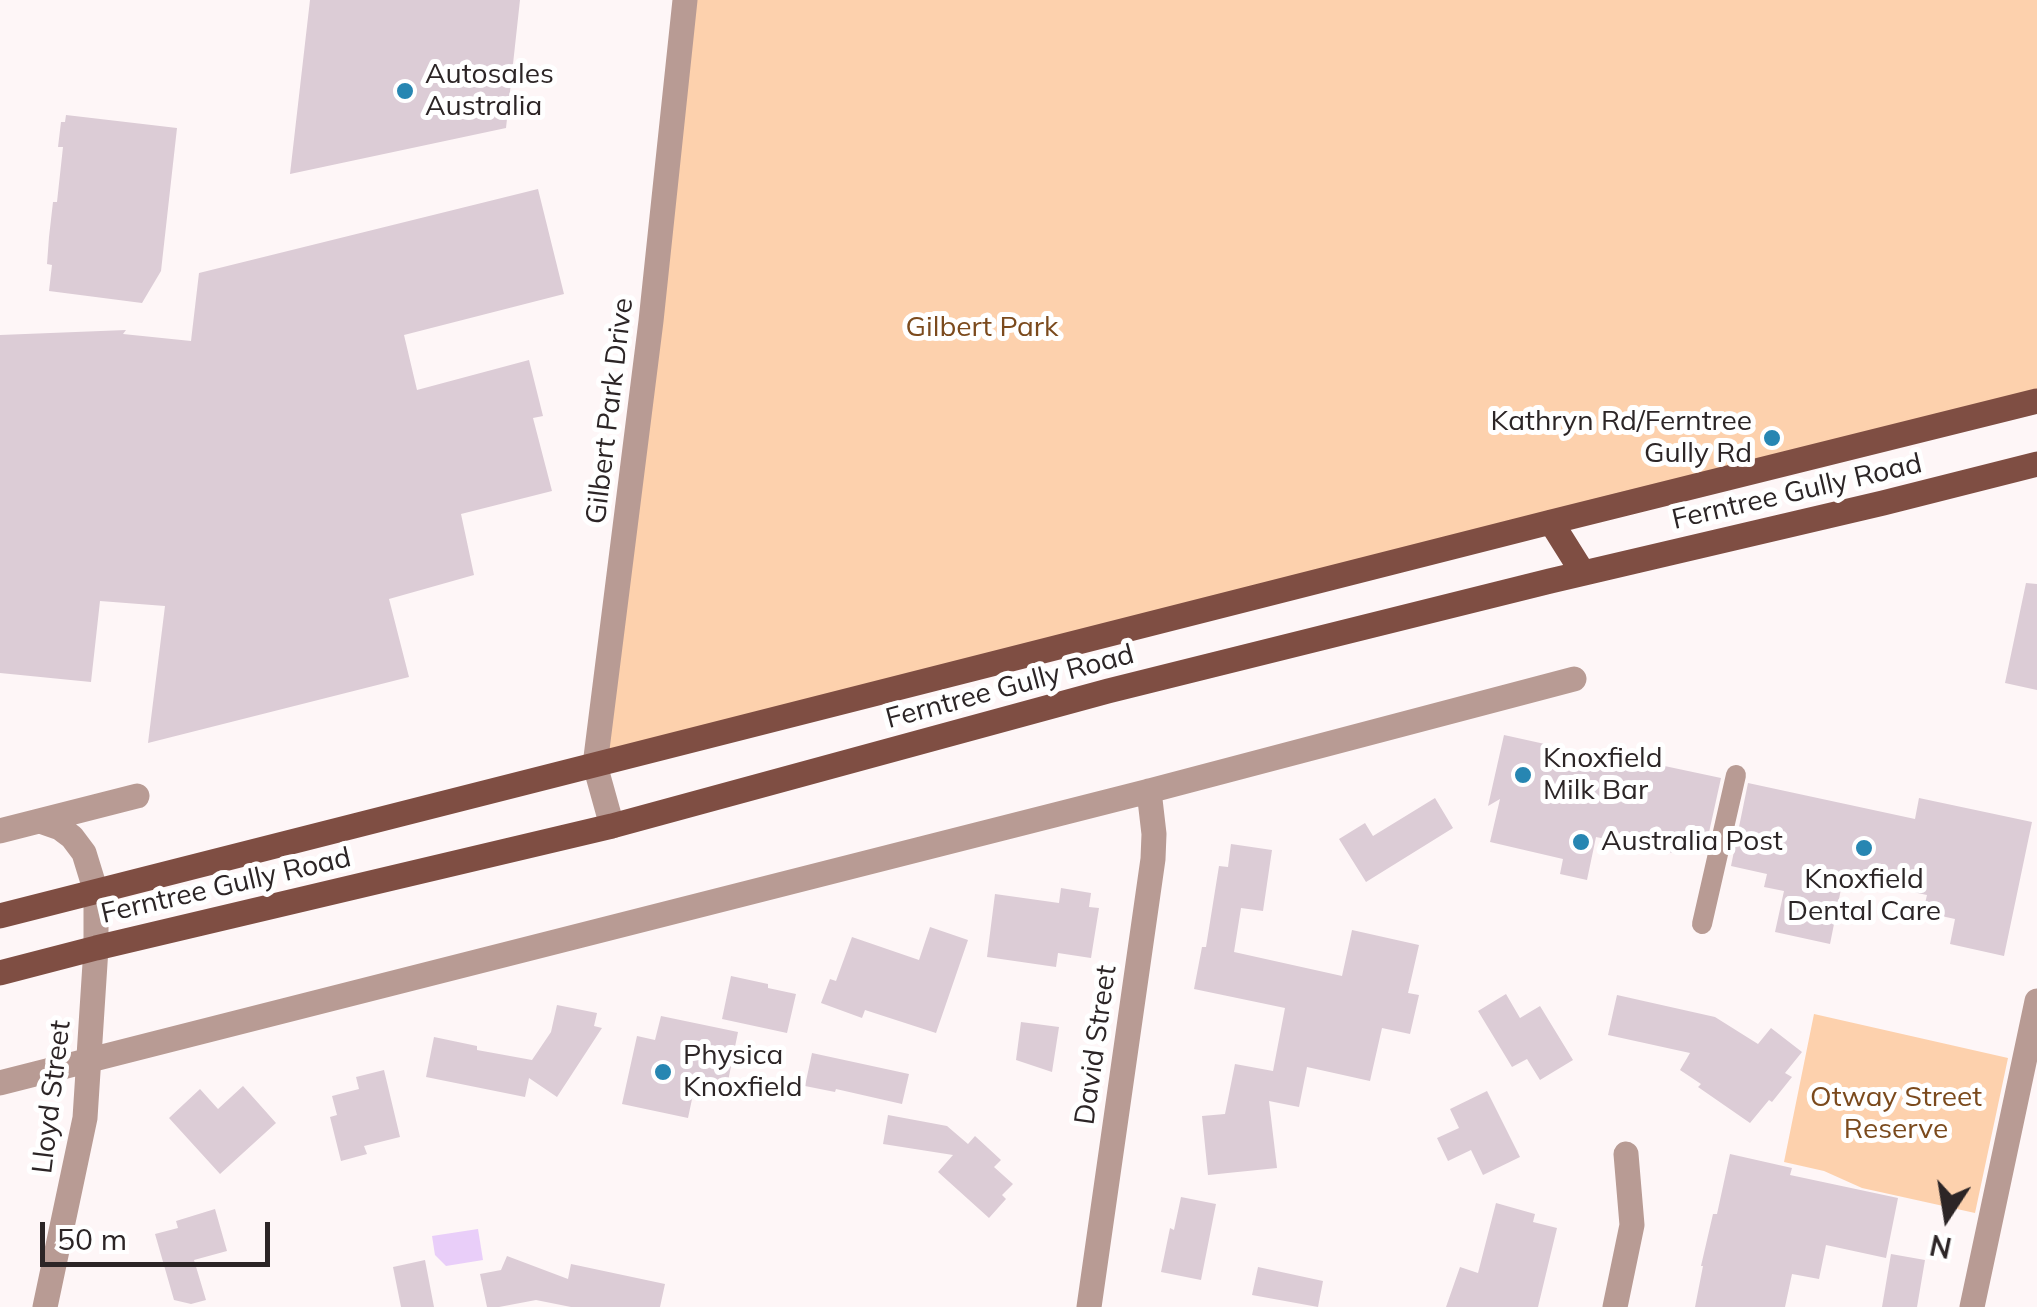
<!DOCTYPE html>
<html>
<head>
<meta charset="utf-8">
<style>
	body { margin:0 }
	#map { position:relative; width:2037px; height:1307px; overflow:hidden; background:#fef6f7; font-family:Mulish,sans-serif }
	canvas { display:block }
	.north { position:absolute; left:1897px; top:1167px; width:100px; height:100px; -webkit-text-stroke:8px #fff; paint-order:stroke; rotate:192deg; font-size:28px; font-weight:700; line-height:40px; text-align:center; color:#2c2526 }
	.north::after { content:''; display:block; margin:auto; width:35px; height:45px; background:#2c2526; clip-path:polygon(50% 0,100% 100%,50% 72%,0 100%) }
	.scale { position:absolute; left:40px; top:1222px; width:230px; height:45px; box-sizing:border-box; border:5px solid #2c2526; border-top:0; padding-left:12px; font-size:30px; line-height:35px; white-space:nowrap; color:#2c2526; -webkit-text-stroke:8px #fff; paint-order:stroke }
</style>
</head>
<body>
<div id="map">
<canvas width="2037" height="1307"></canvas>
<div class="north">N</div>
<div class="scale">50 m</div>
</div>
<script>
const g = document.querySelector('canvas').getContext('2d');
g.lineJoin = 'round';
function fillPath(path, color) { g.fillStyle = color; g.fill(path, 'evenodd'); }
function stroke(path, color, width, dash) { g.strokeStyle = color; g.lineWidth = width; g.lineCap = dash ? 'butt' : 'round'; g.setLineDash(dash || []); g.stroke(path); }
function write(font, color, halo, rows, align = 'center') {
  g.font = font + ' Mulish,sans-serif'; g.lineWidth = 10; g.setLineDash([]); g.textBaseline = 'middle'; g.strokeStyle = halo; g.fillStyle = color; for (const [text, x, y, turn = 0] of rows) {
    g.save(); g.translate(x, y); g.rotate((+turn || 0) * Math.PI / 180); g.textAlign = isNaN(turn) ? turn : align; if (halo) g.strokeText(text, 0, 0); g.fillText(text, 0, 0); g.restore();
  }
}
fillPath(new Path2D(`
	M685 0H2037V401L595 765Z
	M1814 1014 2008 1058 1975 1213 1862 1188 1824 1171 1784 1162Z`), '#fdd1ad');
fillPath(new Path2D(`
	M478 1229 483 1260 446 1266 435 1255 432 1236Z`), '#e9cef9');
fillPath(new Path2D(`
	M310 0H520L506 128 290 174Z
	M66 115 177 128 161 271 142 303 49 291 52 265 47 264 49 237 53 202H57L63 147H58L61 122H65Z
	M538 189 564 294 404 335 417 390 529 360 543 416 533 418 552 491 461 514 474 575 389 599 409 677 148 743 165 606 100 601 91 682 0 673V335L126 330 123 334 191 341 199 273Z
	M2026 583 2037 584V690L2005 683Z
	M1504 735 1640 765 1641 761 1721 778 1706 846 1680 841 1677 854 1596 837 1587 880 1560 874 1563 859 1490 842 1500 799 1488 806Z
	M1748 783 1915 819 1919 798 2032 822 2004 956 1950 944 1955 919 1923 912 1927 895 1870 883 1868 890 1842 884 1830 944 1775 932 1784 891 1764 887 1767 874 1731 866Z
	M1435 798 1453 828 1366 882 1339 839 1365 823 1373 836Z
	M1231 844 1272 850 1263 911 1241 908 1234 952 1342 976 1352 930 1419 945 1408 993 1419 995 1410 1034 1382 1028 1370 1081 1307 1067 1299 1107 1269 1101 1277 1168 1208 1175 1202 1116 1225 1114 1235 1064 1273 1071 1285 1008 1194 989 1202 947H1206L1219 866 1228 867Z
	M1061 888 1091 893 1089 907 1099 908 1091 958 1058 953 1056 967 987 957 995 894 1059 903Z
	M930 927 968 940 936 1033 865 1010 862 1018 821 1003 830 979 836 981 852 937 919 960Z
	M731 976 768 984V988L796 994 787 1033 722 1019Z
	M1506 994 1520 1018 1540 1006 1573 1060 1540 1080 1527 1059 1512 1067 1478 1011Z
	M1617 995 1715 1017 1758 1044 1771 1028 1802 1052 1785 1073 1792 1077 1772 1102 1769 1100 1750 1123 1698 1087 1701 1084 1680 1070 1690 1053 1608 1035Z
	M557 1005 597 1013 594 1026 602 1028 557 1097 529 1078 525 1097 426 1077 434 1037 477 1046V1050L532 1060 551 1032Z
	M661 1016 738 1032 726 1091 695 1085 688 1118 622 1104 637 1036 655 1040Z
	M1021 1022 1059 1027 1052 1072 1016 1060Z
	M812 1053 909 1074 902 1104 836 1089 835 1092 805 1086Z
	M384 1070 400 1137 364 1146 367 1154 341 1161 330 1117 337 1115 332 1096 359 1089 356 1077Z
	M243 1086 276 1123 220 1174 169 1118 200 1089 218 1109Z
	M1487 1091 1520 1157 1483 1175 1471 1150 1448 1161 1437 1138 1459 1128 1450 1109Z
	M888 1115 947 1126 968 1144 975 1136 1001 1160 994 1167 1013 1184 1002 1195 1006 1199 989 1218 938 1172 953 1155 883 1144Z
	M1730 1154 1792 1168 1790 1175 1898 1198 1886 1258 1826 1245 1819 1279 1792 1274 1785 1307H1695L1703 1266H1701L1713 1214H1717Z
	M1181 1197 1216 1204 1201 1280 1161 1272 1170 1228 1174 1230Z
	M1496 1203 1535 1214 1533 1222 1557 1228 1538 1307H1446L1460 1267 1478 1273Z
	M215 1209 227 1251 194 1260 206 1300 191 1304 174 1300 155 1234 178 1228 176 1221Z
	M1891 1254 1925 1260 1917 1307H1882Z
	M507 1256 568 1279 571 1264 665 1284 660 1307H571L536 1300 499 1307H487L480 1274 501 1270Z
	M425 1260 434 1307H401L393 1267Z
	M1258 1267 1323 1281 1318 1307 1252 1295Z`), '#dcccd6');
stroke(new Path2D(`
	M1702 924 1736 775`), '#b89b94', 20);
stroke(new Path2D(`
	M40 821 60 828 72 837 84 853 96 892V948L85 1118 45 1307
	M612 826 595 765 651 321 685 0
	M0 831 137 796
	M0 1083 1149 791 1574 679
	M1089 1307 1153 859 1154 834 1149 791
	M1615 1307 1632 1225 1626 1154
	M1972 1307 2037 1001`), '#b89b94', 25);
stroke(new Path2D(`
	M1551 522 1583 573
	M0 916 1551 522 2037 401
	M0 973 96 948 612 826 1108 691 1550 581 1883 503 2037 464`), '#7f4e43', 25);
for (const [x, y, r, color] of [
	[405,91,10,"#2786b2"],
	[1772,438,10,"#2786b2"],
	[1523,775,10,"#2786b2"],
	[1581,842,10,"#2786b2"],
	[1864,848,10,"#2786b2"],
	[663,1072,10,"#2786b2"]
]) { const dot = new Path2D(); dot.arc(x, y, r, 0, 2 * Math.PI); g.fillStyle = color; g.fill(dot); stroke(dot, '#fff', 4); }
write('28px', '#2c2526', '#fff', [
	["Autosales",425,75],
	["Australia",425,107],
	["Kathryn Rd/Ferntree",1752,422,"right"],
	["Gully Rd",1752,454,"right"],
	["Knoxfield",1543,759],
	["Milk Bar",1543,791],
	["Australia Post",1601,842],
	["Knoxfield",1864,880,"center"],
	["Dental Care",1864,912,"center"],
	["Physica",683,1056],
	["Knoxfield",683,1088]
], 'left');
write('28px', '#7b4a1d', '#fff', [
	["Gilbert Park",982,328],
	["Otway Street",1896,1098],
	["Reserve",1896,1130]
]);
write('28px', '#2c2526', '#fff', [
	["Gilbert Park Drive",610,411,-83],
	["Ferntree Gully Road",1797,492,-13],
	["Ferntree Gully Road",1010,687,-15],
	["Ferntree Gully Road",226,886,-13],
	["David Street",1096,1045,-82],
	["Lloyd Street",52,1097,-83]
]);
</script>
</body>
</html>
